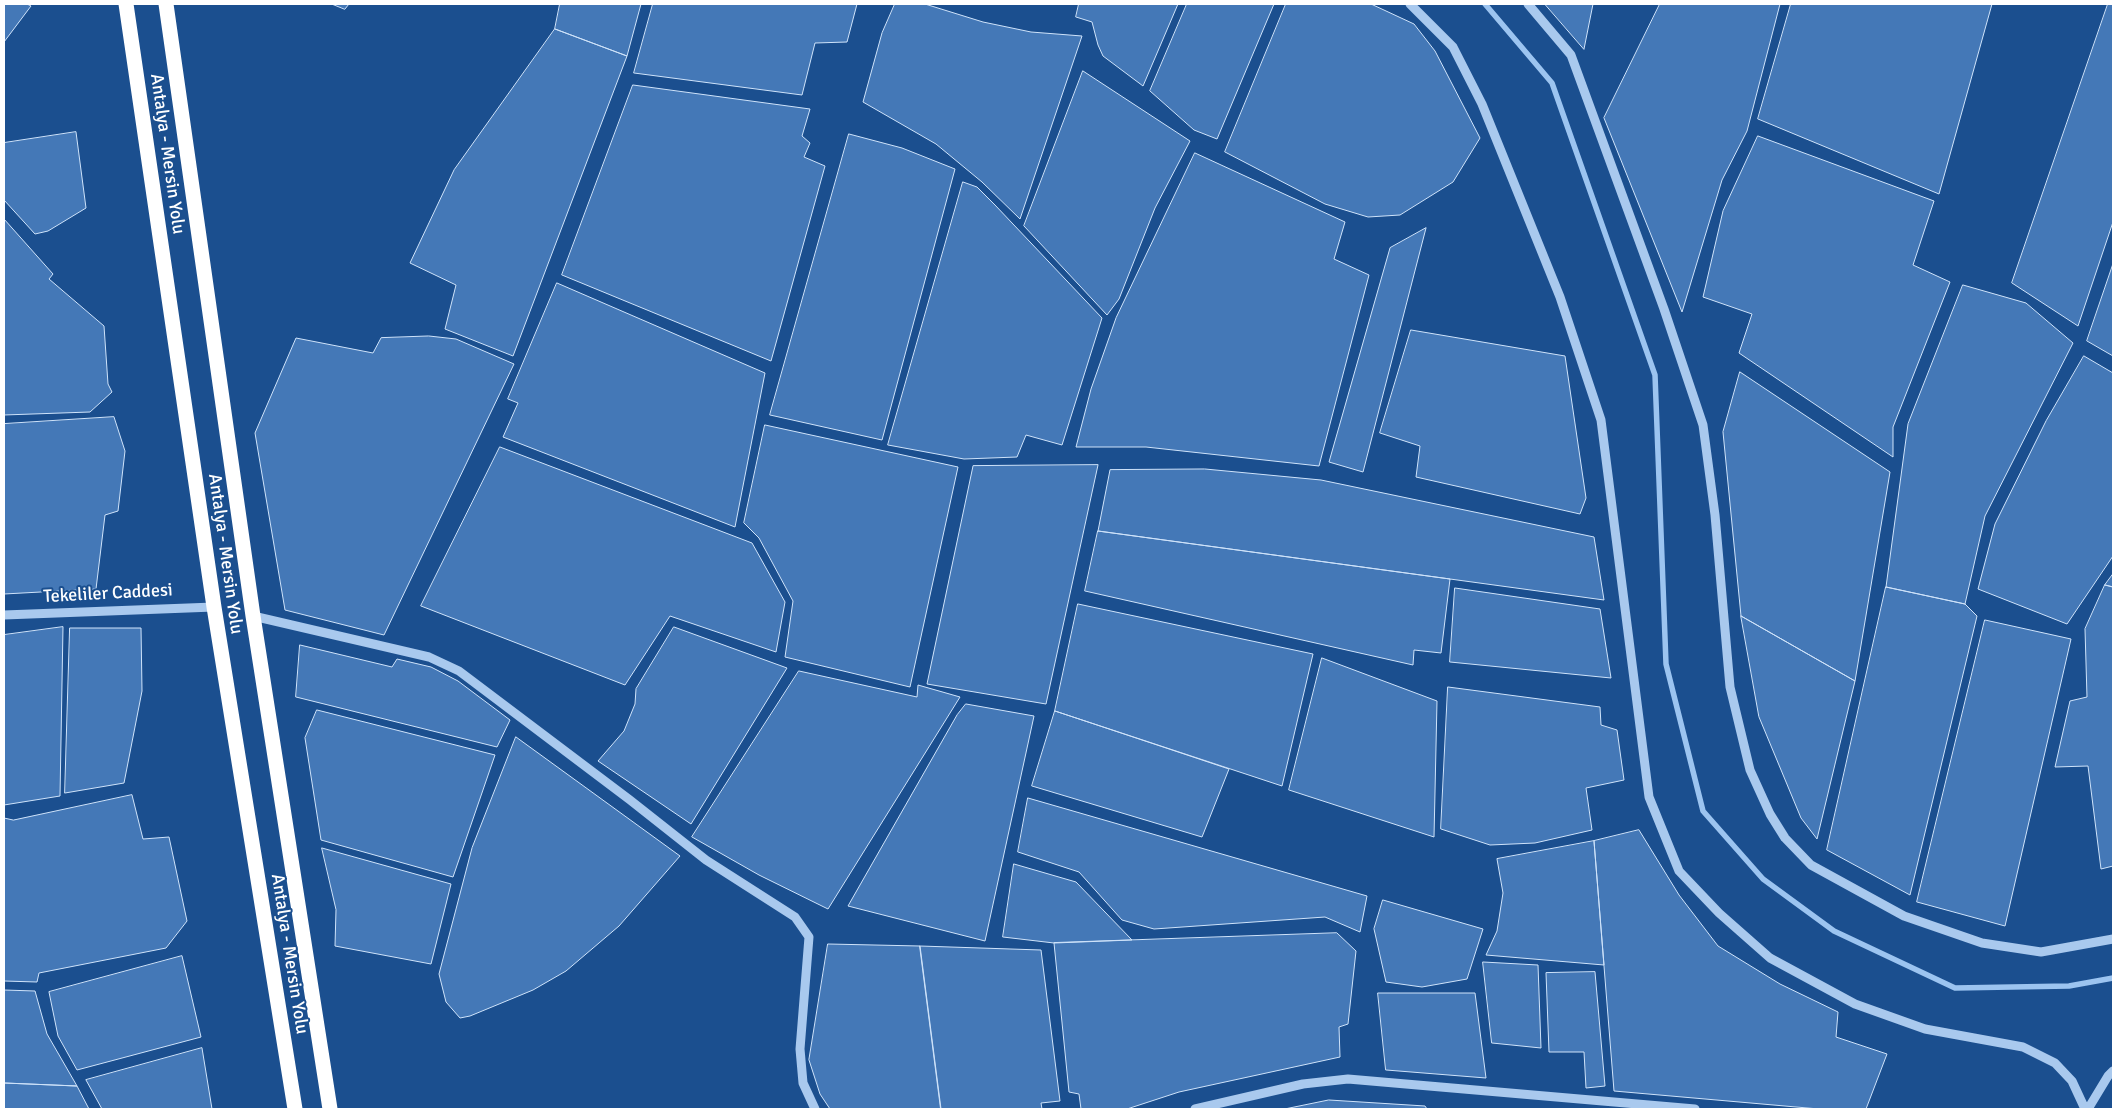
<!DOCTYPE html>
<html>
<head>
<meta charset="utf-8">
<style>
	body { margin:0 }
	#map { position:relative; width:2117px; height:1113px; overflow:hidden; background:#1b4f8f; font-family:Signika,sans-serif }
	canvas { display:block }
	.frame { position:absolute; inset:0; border:5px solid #fff; pointer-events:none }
</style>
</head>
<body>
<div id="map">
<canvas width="2117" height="1113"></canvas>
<div class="frame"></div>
</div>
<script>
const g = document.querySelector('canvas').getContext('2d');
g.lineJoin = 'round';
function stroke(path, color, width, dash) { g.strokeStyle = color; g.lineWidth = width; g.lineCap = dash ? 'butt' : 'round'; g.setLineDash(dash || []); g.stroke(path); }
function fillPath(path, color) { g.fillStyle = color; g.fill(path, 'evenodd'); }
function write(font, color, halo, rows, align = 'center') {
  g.font = font + ' Signika,sans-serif'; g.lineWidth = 4; g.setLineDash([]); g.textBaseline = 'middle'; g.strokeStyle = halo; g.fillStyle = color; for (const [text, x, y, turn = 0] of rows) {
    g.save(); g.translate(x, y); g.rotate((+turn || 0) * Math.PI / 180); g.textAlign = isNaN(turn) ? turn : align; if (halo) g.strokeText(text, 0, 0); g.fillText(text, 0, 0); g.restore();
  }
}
stroke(new Path2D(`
	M1485 4 1552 83 1655 375 1666 664 1703 811 1763 879 1834 931 1955 988 2069 986 2113 978`), '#9cc4f0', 5.5);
const building = new Path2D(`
	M4 4H27L31 6 4 42Z
	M332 4H349L345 9Z
	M560 4H641L627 56 555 29Z
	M653 4H857L847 42 815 43 802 95 634 73Z
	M895 4H925L983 22 1031 32 1082 36 1020 219 982 182 936 144 863 102 882 33Z
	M1079 4H1178L1143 86 1103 56 1098 45 1092 22 1076 17Z
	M1187 4H1274L1217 139 1194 130 1150 91Z
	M1286 4H1371L1414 24 1435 51 1480 138 1453 182 1400 215 1368 217 1325 204 1225 152Z
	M1545 4H1593L1584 49Z
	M1660 4H1780L1747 131 1722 180 1682 312 1604 118Z
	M1791 4H1992L1939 194 1758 119Z
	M2108 4H2113V222L2078 326 2012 283Z
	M555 29 627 56 513 356 445 329 456 285 410 263 454 170Z
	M1083 71 1190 141 1155 208 1119 299 1107 315 1024 226Z
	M633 85 810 109 802 136 810 143 804 157 825 166 771 361 562 275Z
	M76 132 86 208 48 231 35 234 4 200V143Z
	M849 134 902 148 955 169 882 440 770 415Z
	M1758 136 1934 201 1913 265 1950 282 1893 427V457L1739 353 1752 314 1703 297 1723 211Z
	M1195 153 1345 222 1334 259 1369 275 1319 466 1146 447H1076L1091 389 1116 318Z
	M963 182 977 187 995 205 1102 318 1062 445 1026 435 1017 457 964 459 888 445Z
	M4 219 53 274 49 279 104 326 108 384 112 392 90 412 4 415Z
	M1426 228 1363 472 1329 462 1390 248Z
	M2113 264V356L2087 341Z
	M557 283 765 373 735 527 503 437 518 403 508 399Z
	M1963 285 2026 303 2073 343 1985 516 1965 604 1886 587 1908 424Z
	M1411 330 1565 356 1586 498 1580 514 1416 477 1420 446 1380 433Z
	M429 336 456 339 514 364 384 635 285 610 255 433 296 338 373 353 381 338Z
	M2084 356 2113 373V556L2067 624 1978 589 1995 524 2046 421Z
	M1740 372 1890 472 1855 681 1741 616 1723 432Z
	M114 417 125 451 118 511 105 515 96 589 4 594V424Z
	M765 425 958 467 910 687 785 657 793 601 759 538 744 523Z
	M500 447 752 543 785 602 776 652 670 616 625 685 421 606Z
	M1098 465 1046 704 927 684 973 466Z
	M1205 469 1321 480 1594 537 1604 600 1098 531 1110 470Z
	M1098 531 1450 579 1441 653 1414 650 1413 665 1085 591Z
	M2113 574V587L2105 585Z
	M2105 585 2113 587V866L2101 869 2088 766 2055 767 2070 701 2087 697 2085 629Z
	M1886 587 1965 604 1977 616 1910 895 1827 850Z
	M1455 588 1600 609 1611 678 1450 662Z
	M1078 604 1313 654 1282 786 1055 711Z
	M1741 616 1855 681 1817 839 1801 818 1759 717Z
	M1985 620 2071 639 2005 926 1917 902Z
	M63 627 60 796 4 805V635Z
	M674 627 787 668 691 824 598 761 624 731 635 704 636 689Z
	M70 628H141L142 691 124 783 65 793Z
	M300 645 392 667 397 659 431 667 458 681 510 720 497 747 296 697Z
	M1322 658 1437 701 1434 837 1289 790Z
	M799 671 917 697 918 685 960 697 828 909 759 875 692 837Z
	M1448 687 1600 707 1601 725 1617 730 1624 780 1586 788 1592 830 1535 843 1490 845 1441 829Z
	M966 704 1034 716 985 941 848 906 957 715Z
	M317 710 495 755 453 877 321 840 305 738Z
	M1055 711 1229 769 1202 837 1032 786Z
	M516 737 680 856 619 926 566 971 533 990 470 1016 460 1018 446 1002 439 974 472 848Z
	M132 795 143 839 169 837 187 921 166 948 39 973 37 982 4 981V818L13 820Z
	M1028 798 1367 896 1360 932 1325 917 1154 929 1122 920 1079 872 1018 852Z
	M1639 830 1679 895 1718 946 1780 984 1838 1012 1836 1037 1887 1054 1866 1109H1819L1614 1091 1594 841Z
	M1594 841 1604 965 1486 955 1497 931 1503 893 1497 859Z
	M322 848 451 884 431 964 335 946 336 910Z
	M1014 864 1076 882 1132 940 1054 943 1003 937Z
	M1383 900 1483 929 1467 979 1422 987 1386 982 1374 929Z
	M1337 933 1356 951 1348 1024 1339 1027 1340 1057 1179 1092 1127 1109H1081L1079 1094 1069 1092 1054 943Z
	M828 944 920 946 941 1109H830L820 1094 809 1060Z
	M920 946 1041 950 1060 1101 1041 1103 1042 1109H941Z
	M182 956 201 1037 77 1070 58 1036 49 992Z
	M1483 962 1538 965 1541 1048 1492 1043Z
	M1595 972 1605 1086 1586 1088 1584 1052H1549L1546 973Z
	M4 990 35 991 47 1034 77 1086 4 1083Z
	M1378 993H1475L1486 1078 1386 1070Z
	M202 1048 212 1109H102L86 1080Z
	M4 1083 77 1086 89 1109H4Z
	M1329 1100 1425 1106 1427 1109H1285Z`);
fillPath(building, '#4478b7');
stroke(building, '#cfe3fa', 1);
stroke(new Path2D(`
	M1410 4 1453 47 1482 104 1560 297 1601 420 1649 797 1679 871 1719 913 1770 958 1855 1004 1925 1029 2023 1047 2055 1063 2072 1081 2085 1109
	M1528 4 1571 55 1664 309 1703 425 1715 515 1730 687 1750 770 1770 814 1785 838 1811 865 1904 916 1982 943 2041 952 2113 939
	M4 615 214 607
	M253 616 429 657 459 671 630 800 706 860 795 917 809 937 800 1049 803 1083 815 1109
	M1195 1109 1303 1084 1348 1079 1695 1109
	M2088 1109 2108 1076 2113 1071`), '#a9c9ee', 9);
stroke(new Path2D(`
	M126 4 214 607 295 1109
	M166 4 253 616 330 1109`), '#fff', 15);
write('18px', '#fff', '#1b4f8f', [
	["Antalya - Mersin Yolu",167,154,82],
	["Antalya - Mersin Yolu",225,554,82],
	["Tekeliler Caddesi",108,594,-3],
	["Antalya - Mersin Yolu",289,954,81]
]);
</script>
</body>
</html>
